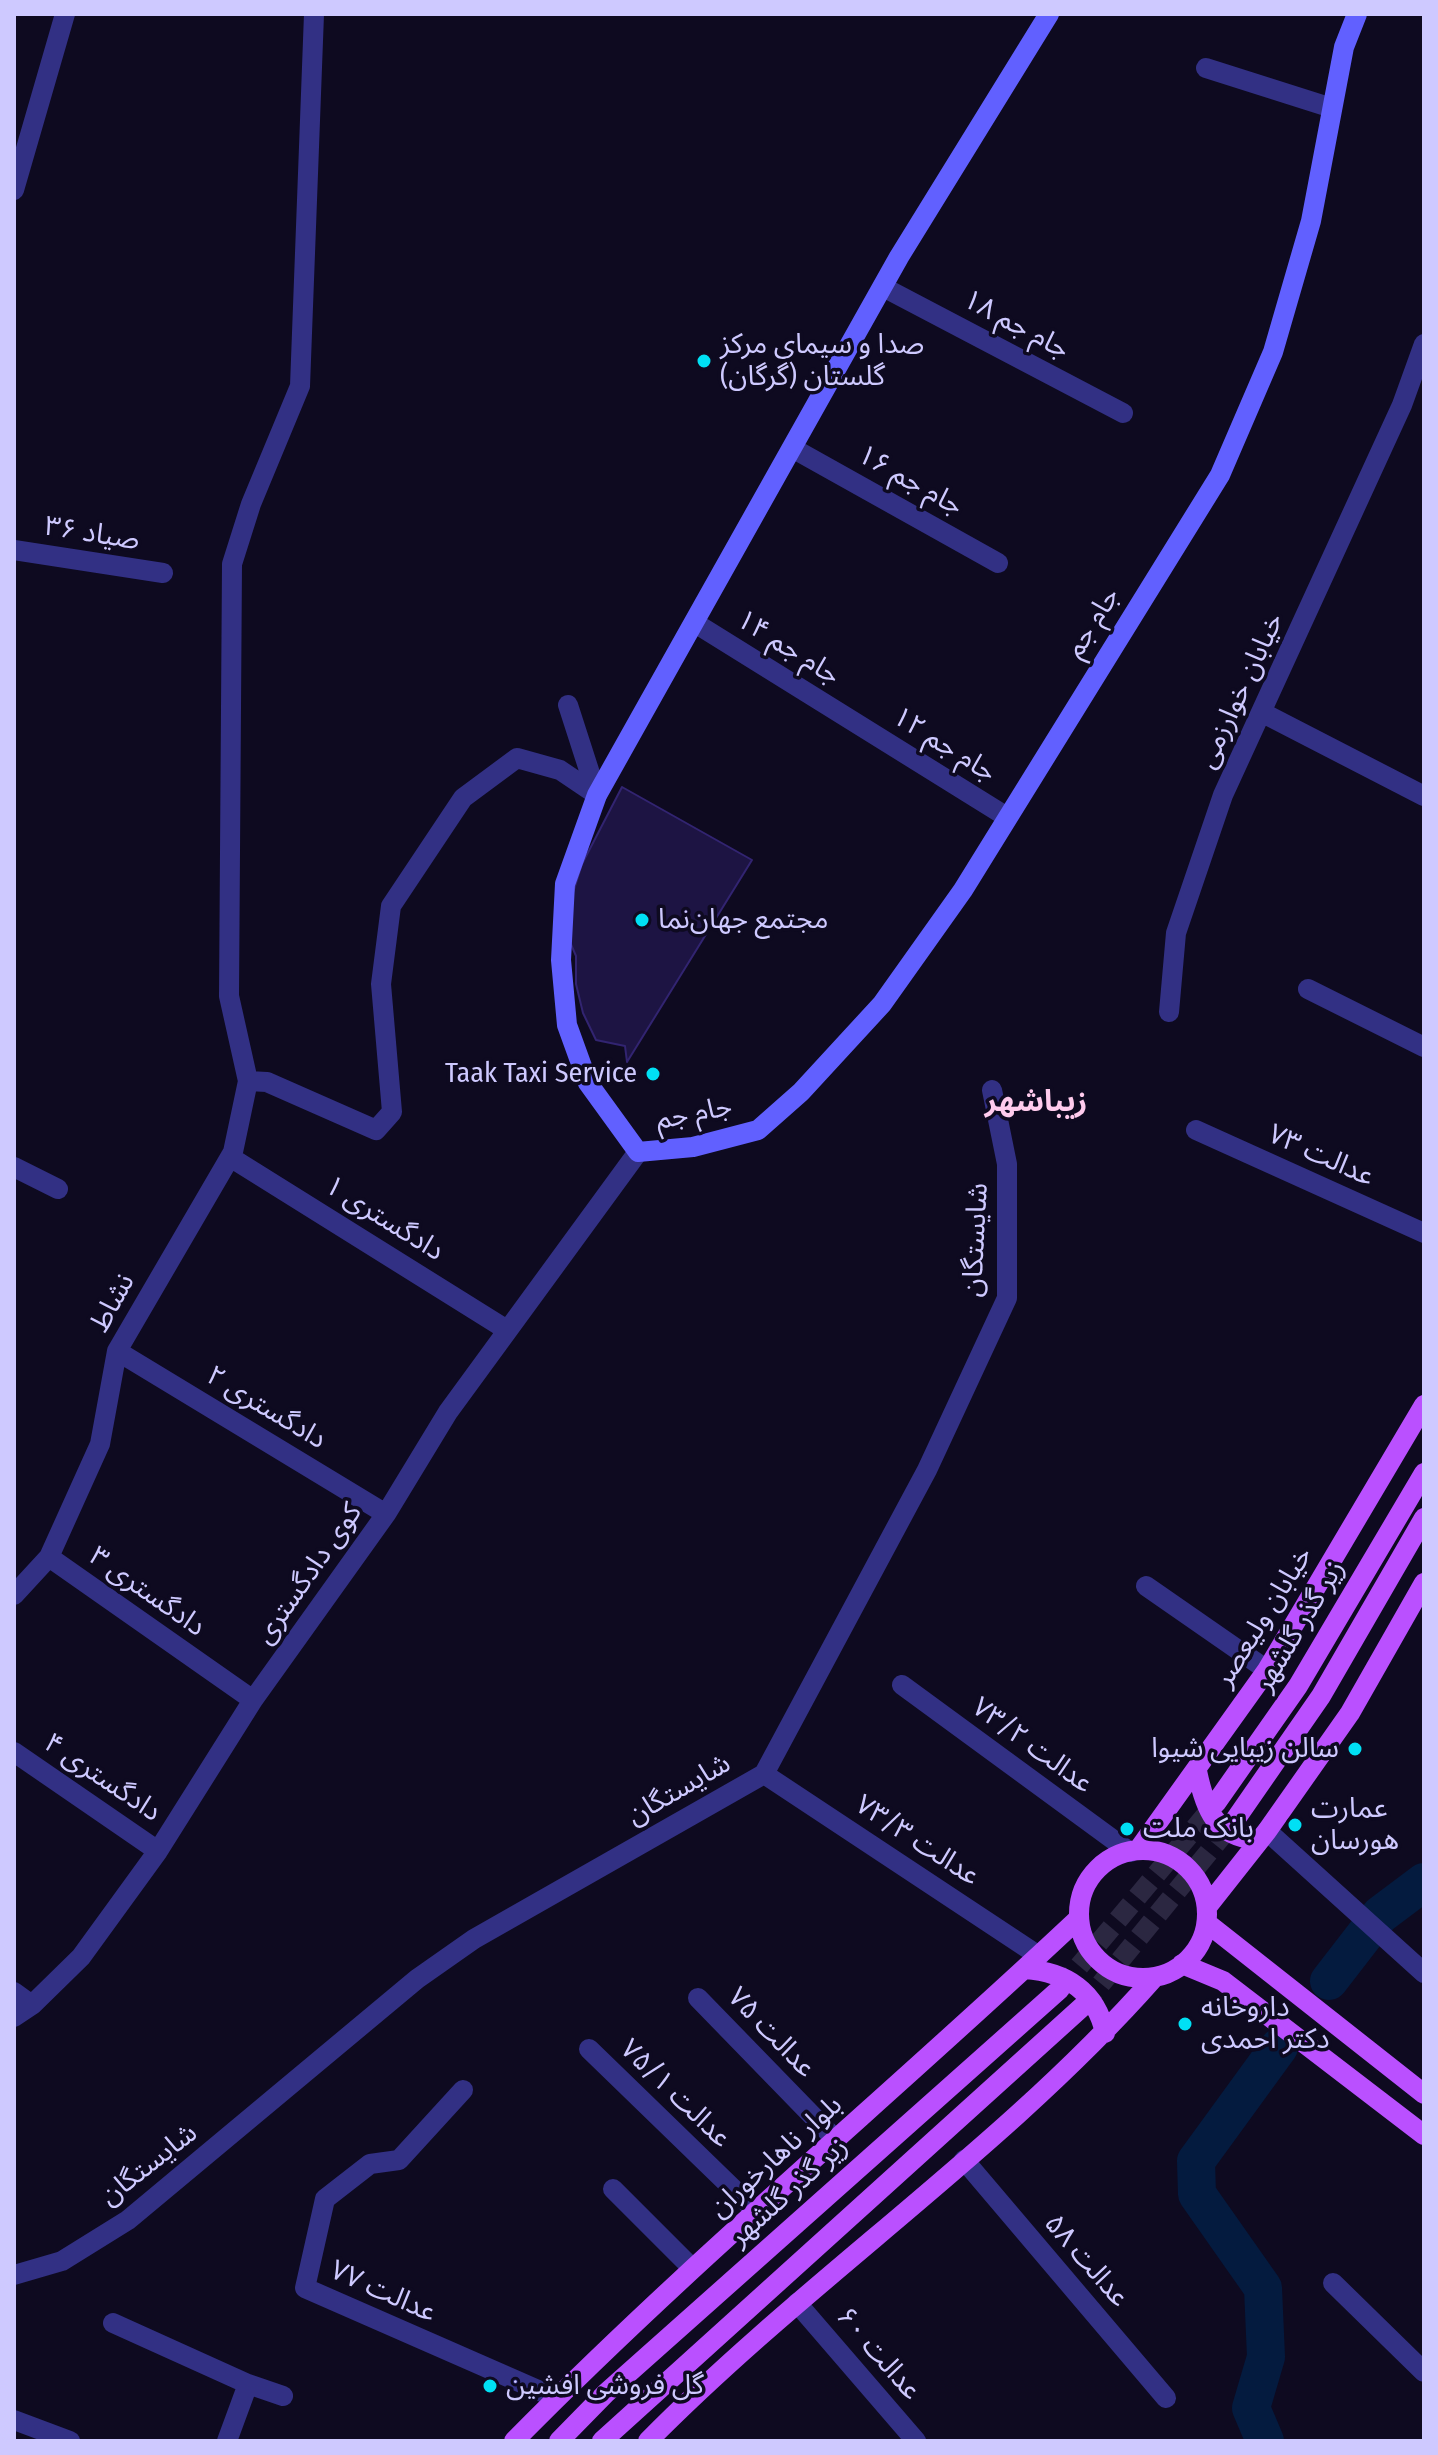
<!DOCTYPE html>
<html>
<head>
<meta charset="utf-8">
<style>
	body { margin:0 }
	#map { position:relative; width:1438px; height:2455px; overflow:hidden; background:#0e0a20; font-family:"Fira Sans Condensed",sans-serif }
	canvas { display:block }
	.frame { position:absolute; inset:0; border:16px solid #cec9ff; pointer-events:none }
</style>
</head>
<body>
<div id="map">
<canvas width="1438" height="2455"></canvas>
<div class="frame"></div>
</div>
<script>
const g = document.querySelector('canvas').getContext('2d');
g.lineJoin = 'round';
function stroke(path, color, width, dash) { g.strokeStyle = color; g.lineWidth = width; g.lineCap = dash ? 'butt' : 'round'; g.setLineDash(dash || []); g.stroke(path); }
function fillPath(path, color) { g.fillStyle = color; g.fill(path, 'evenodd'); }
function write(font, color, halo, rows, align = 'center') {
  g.font = font + ' "Fira Sans Condensed","Noto Sans Arabic",sans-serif'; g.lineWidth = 7; g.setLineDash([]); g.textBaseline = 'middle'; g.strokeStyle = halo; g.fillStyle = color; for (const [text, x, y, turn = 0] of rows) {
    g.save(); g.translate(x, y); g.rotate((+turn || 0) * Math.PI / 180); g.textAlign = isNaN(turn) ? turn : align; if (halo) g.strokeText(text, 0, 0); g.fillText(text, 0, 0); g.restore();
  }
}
stroke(new Path2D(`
	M1329 1981 1380 1915 1424 1882
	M1265 2441 1251 2408 1266 2357 1263 2288 1197 2194 1196 2161 1279 2047`), '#041b3f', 38);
const building = new Path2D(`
	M622 787 752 860 627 1062 625 1046 596 1040 583 1013 576 984V956L570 942 571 899 582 864Z`);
fillPath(building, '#1d1443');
stroke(building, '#322471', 2);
stroke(new Path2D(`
	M1060 1989 1216 1803
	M1082 2007 1235 1820`), '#2b2741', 20, [20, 10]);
stroke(new Path2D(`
	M1206 68 1332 108
	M14 190 65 14
	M883 287 1123 413
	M794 449 998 563
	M14 550 163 573
	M695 623 1007 817
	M1263 713 1424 796
	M1308 989 1424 1047
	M1169 1012 1176 933 1223 795 1402 405 1424 344
	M248 1081 267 1082 376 1130 392 1112 381 984 391 906 463 798 517 758 560 770 597 795 568 705
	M1196 1130 1424 1233
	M230 1157 507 1330
	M14 1167 58 1189
	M117 1351 386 1514
	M49 1557 253 1700
	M1146 1586 1267 1670
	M14 1595 49 1557 100 1444 117 1351 233 1152 248 1081 229 996 232 564 251 504 300 386 314 14
	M902 1685 1130 1852
	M14 1752 158 1851
	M764 1774 1039 1956
	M1267 1831 1424 1973
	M14 1992 32 2005
	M698 1998 837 2141
	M14 2017 32 2005 81 1957 158 1851 253 1700 386 1514 448 1412 638 1152
	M589 2049 757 2212
	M463 2090 399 2160 370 2164 325 2199 305 2288 556 2398
	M964 2160 1166 2398
	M613 2189 692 2268
	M14 2275 62 2261 128 2220 417 1979 474 1939 764 1774 927 1470 1007 1298V1164L992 1090
	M1333 2283 1424 2372
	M797 2303 916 2441
	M113 2323 248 2384 283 2396
	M14 2420 70 2441
	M227 2441 248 2384`), '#323084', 20);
stroke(new Path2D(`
	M1049 14 899 257 648 704 597 795 565 884 561 960 567 1025 588 1083 638 1152 693 1147 758 1130 801 1092 882 1004 963 890 1220 475 1273 352 1311 221 1344 47 1357 14`), '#6160ff', 20);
stroke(new Path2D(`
	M1197 1771C1205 1809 1215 1837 1258 1840
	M1216 1803 1298 1686 1424 1473
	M1235 1820 1321 1696 1424 1518
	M1138 1850 1267 1670 1424 1405
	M1079 1914a64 64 0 1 1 128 0a64 64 0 1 1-128 0Z
	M1207 1907 1267 1831 1350 1713 1424 1583
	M1207 1923 1424 2094
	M1182 1964 1223 1981 1424 2135
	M1025 1969C1066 1972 1096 1991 1105 2033
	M514 2441C694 2258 892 2094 1079 1918
	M559 2441 606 2393 1060 1989
	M602 2441 1082 2007
	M648 2441C809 2278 1003 2149 1154 1978`), '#ba50ff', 20);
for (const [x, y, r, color] of [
	[704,361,8,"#00e0f4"],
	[642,920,8,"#00e0f4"],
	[653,1074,8,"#00e0f4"],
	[1355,1749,8,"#00e0f4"],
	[1295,1825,8,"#00e0f4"],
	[1127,1829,8,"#00e0f4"],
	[1185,2024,8,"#00e0f4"],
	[490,2386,8,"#00e0f4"]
]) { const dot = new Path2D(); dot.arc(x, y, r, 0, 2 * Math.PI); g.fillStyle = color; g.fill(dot); stroke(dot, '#0e0a20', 3); }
write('28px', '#cec9ff', '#0e0a20', [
	["۱۸ جام جم",1016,325,28],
	["۱۶ جام جم",910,481,29],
	["صیاد ۳۶",92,534,9],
	["جام جم",1093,623,-58],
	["۱۴ جام جم",788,648,32],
	["خیابان خوارزمی",1241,691,-65],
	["۱۲ جام جم",944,745,32],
	["جام جم",694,1114,-11],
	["عدالت ۷۳",1321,1156,24],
	["دادگستری ۱",384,1219,32],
	["شایستگان",976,1240,-87],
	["نشاط",113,1303,-61],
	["دادگستری ۲",266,1408,31],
	["کوی دادگستری",309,1574,-55],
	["دادگستری ۳",147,1592,35],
	["خیابان ولیعصر",1264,1617,-58],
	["زیر گذر گلشهر",1300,1626,-59],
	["عدالت ۷۳/۲",1032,1746,36],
	["دادگستری ۴",102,1778,34],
	["شایستگان",679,1790,-30],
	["۷۳/۳ عدالت",917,1841,33],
	["۷۵ عدالت",771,2033,46],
	["۷۵/۱ عدالت",675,2094,44],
	["بلوار ناهارخوران",776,2157,-42],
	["شایستگان",149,2165,-38],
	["زیر گذر گلشهر",789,2192,-42],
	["عدالت ۵۸",1086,2261,49],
	["عدالت ۷۷",383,2292,24],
	["عدالت ۶۰",878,2354,49]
]);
write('28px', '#cec9ff', '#0e0a20', [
	["صدا و سیمای مرکز",720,345],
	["گلستان (گرگان)",720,377],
	["مجتمع جهان‌نما",658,920],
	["Taak Taxi Service",637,1074,"right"],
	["سالن زیبایی شیوا",1339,1749,"right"],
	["عمارت",1311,1809],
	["هورسان",1311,1841],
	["بانک ملت",1143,1829],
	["داروخانه",1201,2008],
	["دکتر احمدی",1201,2040],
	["گل فروشی افشین",506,2386]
], 'left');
write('bold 30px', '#ffcbed', '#0e0a20', [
	["زیباشهر",1036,1103]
]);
</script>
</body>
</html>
